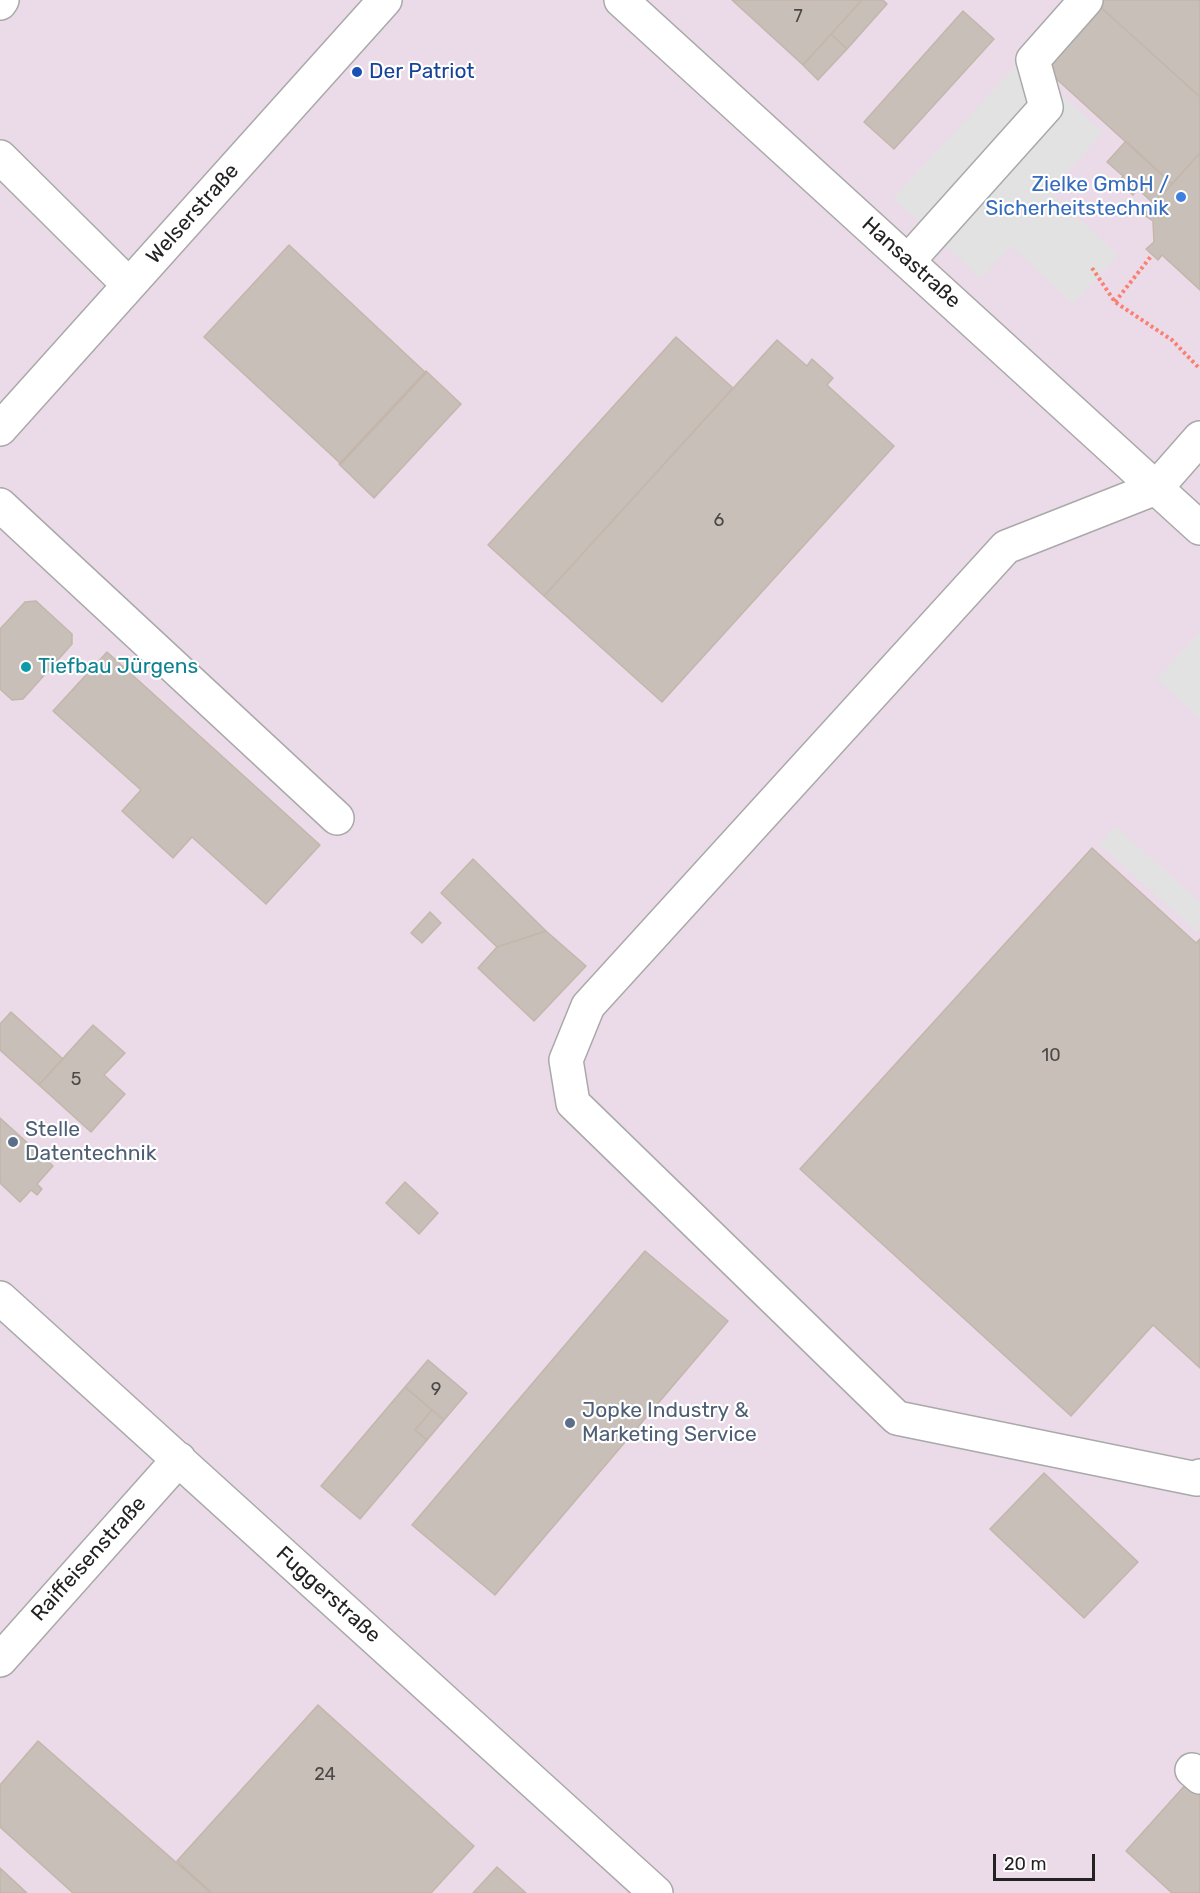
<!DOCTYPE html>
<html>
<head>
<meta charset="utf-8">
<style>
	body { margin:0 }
	#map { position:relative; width:1200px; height:1893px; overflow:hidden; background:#f2efe9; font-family:Rubik,sans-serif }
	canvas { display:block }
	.scale { position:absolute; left:993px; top:1854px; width:102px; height:27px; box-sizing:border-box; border:3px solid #222; border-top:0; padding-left:8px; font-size:18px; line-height:21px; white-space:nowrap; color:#222; -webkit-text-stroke:4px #fff; paint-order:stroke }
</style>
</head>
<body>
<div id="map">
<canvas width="1200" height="1893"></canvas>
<div class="scale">20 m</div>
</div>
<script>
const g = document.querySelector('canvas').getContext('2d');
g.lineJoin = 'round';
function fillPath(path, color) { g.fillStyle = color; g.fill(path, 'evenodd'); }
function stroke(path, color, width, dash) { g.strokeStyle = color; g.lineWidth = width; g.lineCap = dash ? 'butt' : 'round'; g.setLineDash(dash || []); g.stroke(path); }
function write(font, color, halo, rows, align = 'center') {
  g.font = font + ' Rubik,sans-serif'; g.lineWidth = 4.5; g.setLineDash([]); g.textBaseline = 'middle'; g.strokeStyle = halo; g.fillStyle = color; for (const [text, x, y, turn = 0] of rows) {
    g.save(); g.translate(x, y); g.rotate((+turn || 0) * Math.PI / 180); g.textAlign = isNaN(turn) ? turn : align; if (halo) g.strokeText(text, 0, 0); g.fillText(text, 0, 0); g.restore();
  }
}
fillPath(new Path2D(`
	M0 0H1200V1893H0Z`), '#ebdbe8');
fillPath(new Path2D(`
	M1023 58 1103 133 1049 191 1118 255 1073 304 1011 246 981 279 893 198Z
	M1200 632V718L1157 679Z
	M1115 826 1200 902 1199 934 1099 844Z`), '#e2e2e2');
const building = new Path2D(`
	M732 0H862L803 65Z
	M862 0H883L887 4 847 49 831 34Z
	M1099 0H1200V97L1096 3Z
	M1096 3 1200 97V153L1172 184 1040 64Z
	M963 11 994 39 894 149 864 122Z
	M831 34 847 49 818 80 803 65Z
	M1126 141 1172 184 1154 204 1138 189 1133 195 1119 181 1123 176 1107 162Z
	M1200 153V290L1162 255 1158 260 1146 249 1154 242 1153 221 1144 215Z
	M289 245 426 373 341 464 204 337Z
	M676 337 733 388 544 596 488 545Z
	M777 340 807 366 812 359 833 378 827 385 894 446 662 702 544 596Z
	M426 371 461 404 374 498 339 464Z
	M36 601 72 634V644L23 699 12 700 0 689V629L25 602Z
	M107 652 320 845 266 904 192 837 173 858 122 811 141 790 53 711Z
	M1092 848 1196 943 1200 939V1368L1153 1325 1071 1416 800 1169Z
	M473 859 546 931 497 947 441 893Z
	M430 912 441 923 422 943 411 933Z
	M546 931 586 966 534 1021 478 968 497 947Z
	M11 1012 63 1059 39 1085 0 1050V1024Z
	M93 1025 125 1053 104 1075 125 1094 91 1132 39 1085Z
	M0 1118 53 1166 37 1184 42 1189 37 1195 31 1190 20 1202 0 1183Z
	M405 1182 438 1213 419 1234 386 1203Z
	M645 1251 728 1321 495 1595 412 1525Z
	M428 1360 467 1393 444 1420 405 1387Z
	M405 1387 432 1410 415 1430 427 1440 360 1519 321 1486Z
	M432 1410 444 1420 427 1440 415 1430Z
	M1044 1473 1138 1562 1084 1618 990 1529Z
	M318 1705 474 1846 431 1893H212L177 1861Z
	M38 1741 211 1893H73L0 1827V1785Z
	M1187 1783 1200 1794V1893H1172L1126 1851Z
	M497 1867 526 1893H473Z
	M0 1868 27 1893H0Z`);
fillPath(building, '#c7bfb8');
stroke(building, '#c4b6ab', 1.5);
const minor = new Path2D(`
	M621 0 1200 528
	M0 3 2 0
	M0 157 129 285
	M909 260 1046 107 1033 60 1086 0
	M0 429 385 0
	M1200 438 1156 488 1006 547 588 1006 566 1060 573 1103 897 1418 1197 1479 1200 1476
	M0 505 337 818
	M0 1298 656 1893
	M0 1660 179 1459
	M1192 1770 1200 1777`);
stroke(minor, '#a9a9a9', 36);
stroke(new Path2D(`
	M1092 268 1115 302 1172 340 1200 369
	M1115 302 1152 255`), '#fa8072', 4, [3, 3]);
stroke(minor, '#fff', 33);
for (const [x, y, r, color] of [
	[357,72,6,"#1a4fb4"],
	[1181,197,6,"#3f7fe0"],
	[26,667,6,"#0f9aa8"],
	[13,1142,6,"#5c6f8a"],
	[570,1423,6,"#5c6f8a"]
]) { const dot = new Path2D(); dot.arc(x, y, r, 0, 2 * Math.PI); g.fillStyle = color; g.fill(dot); stroke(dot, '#fff', 2); }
write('18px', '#4b4948', null, [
	["7",798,17],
	["6",719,521],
	["10",1051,1056],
	["5",76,1080],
	["9",436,1390],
	["24",325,1775]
]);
write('21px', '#164399', '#fff', [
	["Der Patriot",369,72]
], 'left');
write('21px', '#366cbe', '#fff', [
	["Zielke GmbH /",1169,185],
	["Sicherheitstechnik",1169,209]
], 'right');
write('21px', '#222', '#fff', [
	["Welserstraße",193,214,-48],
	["Hansastraße",911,263,42],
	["Raiffeisenstraße",89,1559,-48],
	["Fuggerstraße",328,1595,42]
]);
write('21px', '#0d838f', '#fff', [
	["Tiefbau Jürgens",38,667]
], 'left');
write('21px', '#4e5e75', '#fff', [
	["Stelle",25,1130],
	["Datentechnik",25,1154],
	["Jopke Industry &",582,1411],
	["Marketing Service",582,1435]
], 'left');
</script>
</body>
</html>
